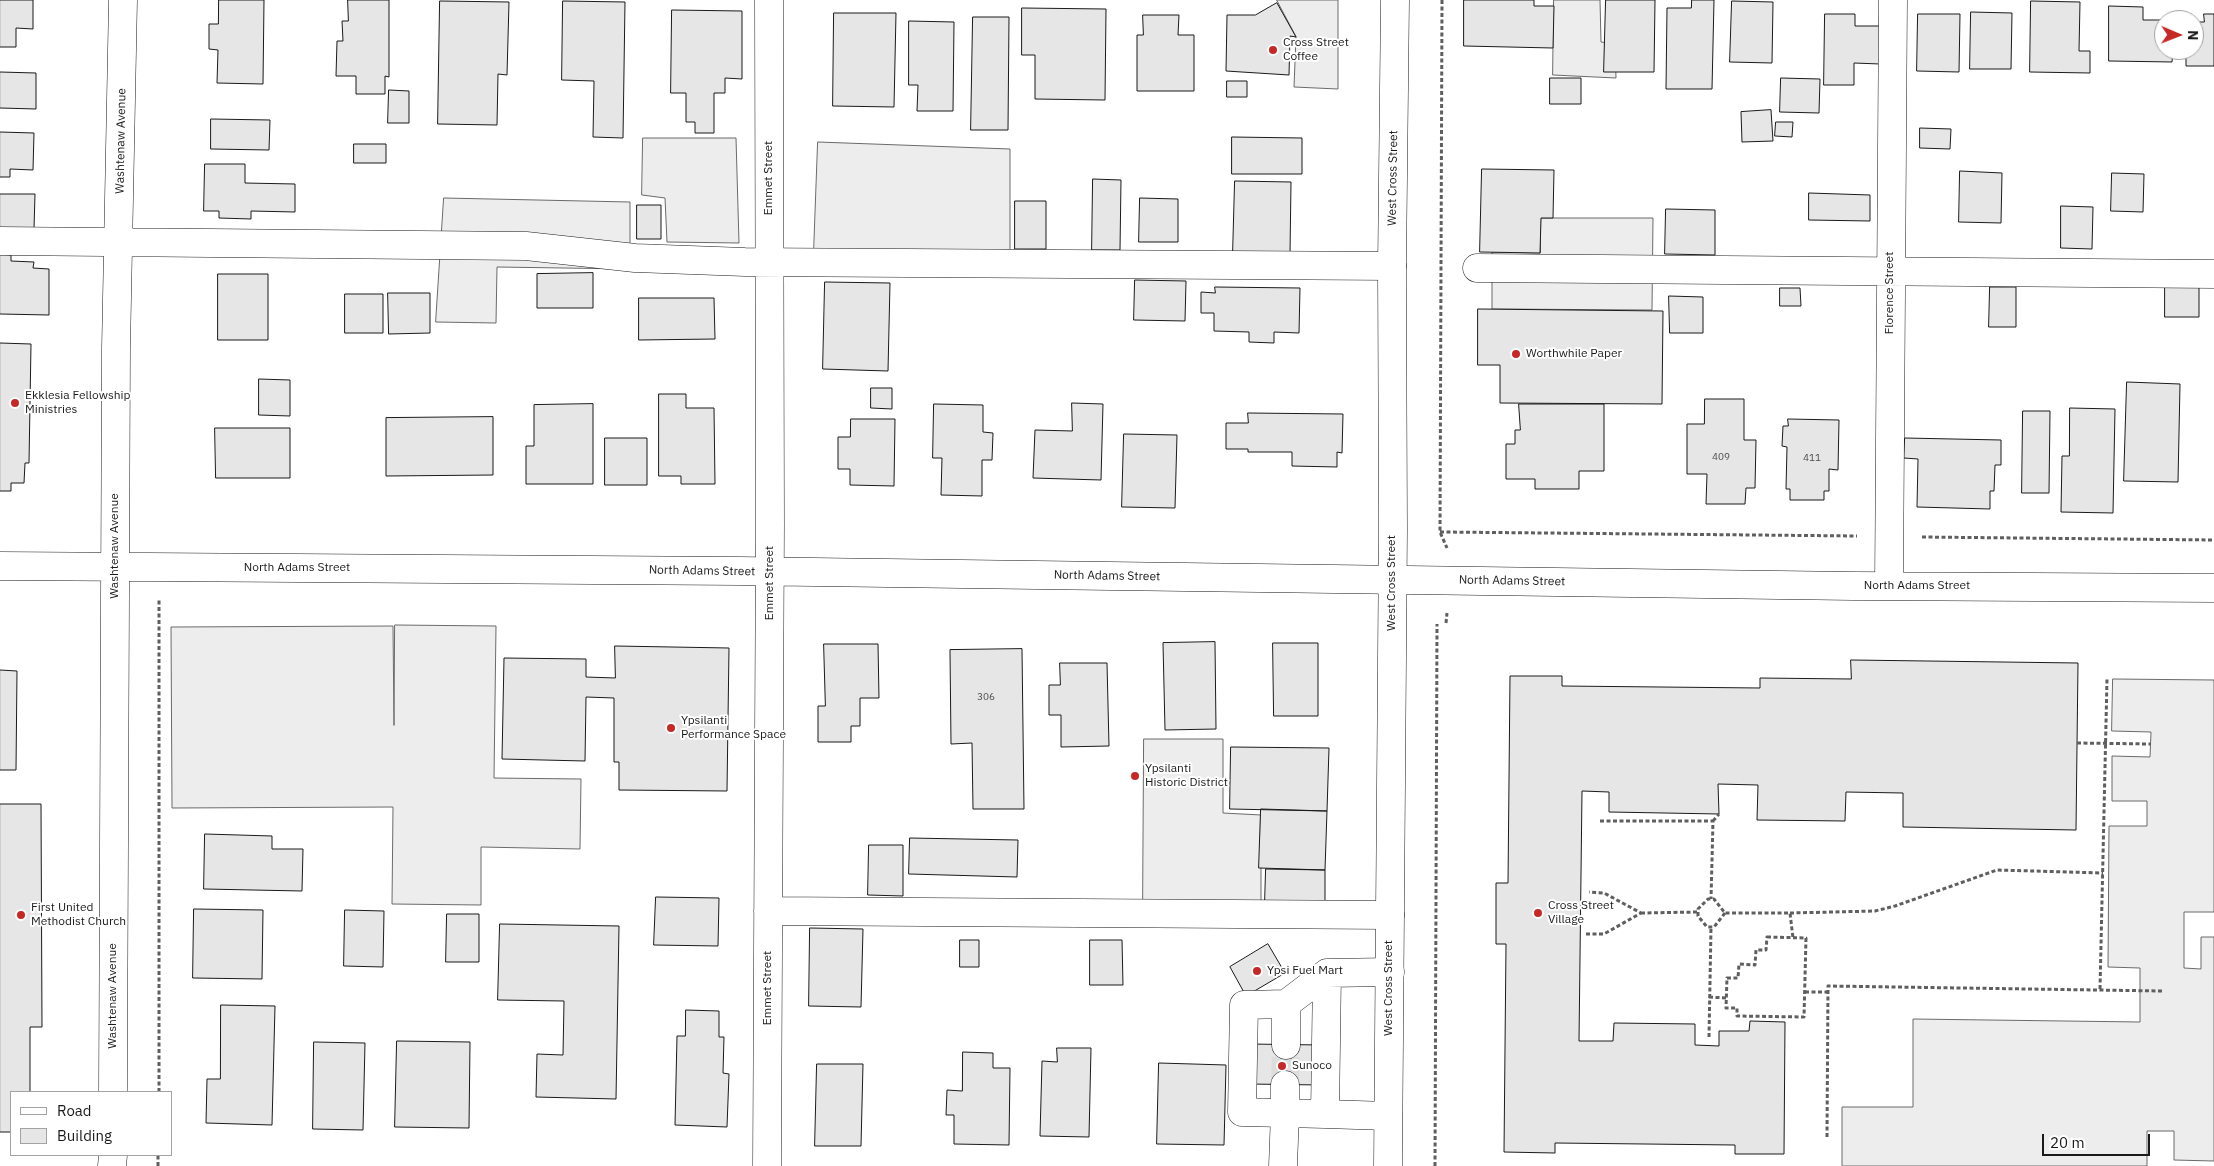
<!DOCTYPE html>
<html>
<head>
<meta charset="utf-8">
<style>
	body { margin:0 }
	#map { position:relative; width:2214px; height:1166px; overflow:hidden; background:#fff; font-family:"IBM Plex Sans",sans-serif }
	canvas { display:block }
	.legend { position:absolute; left:10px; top:1091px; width:162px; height:65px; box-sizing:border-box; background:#fff; border:1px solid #a3a3a3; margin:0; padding:6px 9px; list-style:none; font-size:15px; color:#1a1a1a }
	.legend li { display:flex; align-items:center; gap:10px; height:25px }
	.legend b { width:25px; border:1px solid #a3a3a3 }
	.north { position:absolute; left:2154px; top:10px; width:50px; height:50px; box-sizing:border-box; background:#fff; border:1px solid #a3a3a3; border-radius:50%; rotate:91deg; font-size:14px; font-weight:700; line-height:20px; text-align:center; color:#1a1a1a }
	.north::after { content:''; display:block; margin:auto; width:18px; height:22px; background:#c62828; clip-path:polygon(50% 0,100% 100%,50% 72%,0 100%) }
	.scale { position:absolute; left:2042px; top:1134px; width:108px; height:22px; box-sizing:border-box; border:2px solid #1a1a1a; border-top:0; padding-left:6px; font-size:15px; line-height:18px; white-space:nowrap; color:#1a1a1a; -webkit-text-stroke:4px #fff; paint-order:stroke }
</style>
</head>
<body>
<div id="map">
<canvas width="2214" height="1166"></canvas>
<ul class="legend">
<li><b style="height:6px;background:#fff"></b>Road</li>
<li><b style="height:14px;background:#e6e6e6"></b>Building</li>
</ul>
<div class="north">N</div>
<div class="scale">20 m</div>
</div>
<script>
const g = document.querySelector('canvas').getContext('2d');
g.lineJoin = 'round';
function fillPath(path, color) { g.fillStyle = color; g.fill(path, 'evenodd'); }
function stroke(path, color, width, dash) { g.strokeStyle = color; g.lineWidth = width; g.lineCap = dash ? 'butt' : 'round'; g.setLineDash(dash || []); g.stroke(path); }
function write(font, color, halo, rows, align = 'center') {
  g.font = font + ' "IBM Plex Sans",sans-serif'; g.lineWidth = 4; g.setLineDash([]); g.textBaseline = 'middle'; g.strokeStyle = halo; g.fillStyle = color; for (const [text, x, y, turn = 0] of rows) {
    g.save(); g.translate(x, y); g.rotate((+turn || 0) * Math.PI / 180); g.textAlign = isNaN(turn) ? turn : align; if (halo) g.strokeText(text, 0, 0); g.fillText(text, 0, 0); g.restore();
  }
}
const parking = new Path2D(`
	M1277 0H1338V89L1294 87 1296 37Z
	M1554 0H1600L1601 42 1615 44 1616 78 1553 75Z
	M643 138H736L739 243 667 242 665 198 642 195Z
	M818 142 1010 149V250L814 251Z
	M444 198 630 202V269L497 267 496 323 436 322Z
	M1541 218H1653L1652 310 1492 309V252L1540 253Z
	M395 625 496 626 494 778 581 779 580 849 481 847V905L392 904 393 807 172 808 171 627 393 626 394 725Z
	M2113 679 2214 680V912H2184V968L2201 969V937H2214V1161L2174 1160V1131H2147V1166H1842V1107H1913V1019L2140 1022V968L2108 967 2109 826H2147V801H2112V756L2150 757 2151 732 2112 731Z
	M1144 739H1223V813L1261 815V907L1143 909Z`);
fillPath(parking, '#ededed');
stroke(parking, '#6a6a6a', 1);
const building = new Path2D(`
	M0 0H33V29L16 28V47H0Z
	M219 0H264L263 84 217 83 218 50 209 49V24H218Z
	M348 0H389V77L385 76V94H356V76H336L337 41H343L342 21H348Z
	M1464 0H1534V6H1554L1553 48 1464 46Z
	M1606 0H1655L1654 72H1604Z
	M1692 0H1714L1712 89H1666L1667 8H1691Z
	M440 1 509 2 507 75 498 74 497 125 438 124Z
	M563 1 625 2 623 138 593 137 594 81 562 80Z
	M1732 1 1773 2 1772 63 1730 62Z
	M2031 1 2080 2 2079 51H2090V73L2030 72Z
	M1277 3 1296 37 1290 36 1289 75 1226 71 1227 15H1255Z
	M2109 6 2143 7V20H2164V50H2173L2172 62 2109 61Z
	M1022 8 1106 9 1105 100 1035 99V55H1022Z
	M672 10 742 11V79L725 78V93H714V133H695V122H686V93H671Z
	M1971 12 2012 13 2011 69H1970Z
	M834 13H896L894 107 833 106Z
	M1825 14H1855V26H1880V64L1854 63V85H1824Z
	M1918 14H1960L1959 72 1917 71Z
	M2204 14H2214V66H2186V50H2194V22H2204Z
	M1143 15H1179L1178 35H1194V91H1137V35H1143Z
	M973 17H1009L1008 130H971Z
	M909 21 954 22 953 111H917L918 85H909Z
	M0 72 36 73V109L0 108Z
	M1550 78H1581V104H1550Z
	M1781 78 1820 79 1819 113 1780 112Z
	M1227 81H1247V97H1227Z
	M389 90 409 91V123H388Z
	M1771 110 1773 141 1742 142 1741 112Z
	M211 119 270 120 269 150 211 149Z
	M1776 122H1793L1792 137 1775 136Z
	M1920 128 1951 129 1950 149 1920 148Z
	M0 132 34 133 33 170 10 169V177H0Z
	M1232 137 1302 138V174H1232Z
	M354 144H386V163H354Z
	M205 164H245V183L295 184V212L251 211V219L219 218V211H204Z
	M1482 169 1554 170 1553 218H1541L1540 253 1480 252Z
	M1960 171 2002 173 2001 223 1959 222Z
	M2112 173 2144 174 2143 212 2111 211Z
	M1093 179 1121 180 1120 250H1092Z
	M1235 181 1291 182 1290 254 1233 253Z
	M1809 193 1870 195V221L1809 220Z
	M0 194H35L34 229 0 235Z
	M1140 198 1178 199V242H1139Z
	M1015 201H1046V249H1015Z
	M637 205H661V239H637Z
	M2061 206 2093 207 2092 249 2061 248Z
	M1666 209 1715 210V255L1665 254Z
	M0 254 11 255V261L34 262 33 268 49 269V315L0 314Z
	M593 273V308H537V274Z
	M218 274H268V340H218Z
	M1135 280 1186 281 1185 321 1134 320Z
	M2165 281H2199V317H2165Z
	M825 282 890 283 888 371 823 369Z
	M1215 287 1300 288 1299 333 1274 332V343L1249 342V332L1214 331V313H1201V292L1215 293Z
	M1990 287H2016V327H1989Z
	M1780 288H1800L1801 306H1780Z
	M388 293H430V333L389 334Z
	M345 294H383V333H345Z
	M1669 296 1703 297V333H1670Z
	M639 298H714L715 339 639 340Z
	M1478 309 1663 311 1662 404 1500 403V365H1478Z
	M0 343 31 344 29 463H25L24 483H11V491H0Z
	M259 379 290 380V416L259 415Z
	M2127 382 2180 384 2178 482 2124 481Z
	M871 388H892V409L871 408Z
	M659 394H686V408H714L715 484H681V476H659Z
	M1705 399H1744V440H1756L1755 488H1746L1745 504H1706L1707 474H1687V424H1704Z
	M1072 403 1103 404 1101 480 1033 478 1035 430 1072 431Z
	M593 404V484H526V446H534V405Z
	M934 404 983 405V432L993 433 992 460H982V496L941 495 942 458H933Z
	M1519 404H1604V471H1579V489H1535V479H1506V444H1515V430H1520Z
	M2070 408 2115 409 2113 513 2061 512 2062 456H2069Z
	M2023 411H2050L2049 493H2022Z
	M1248 413 1343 414 1342 453 1337 452V467L1292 466V452H1248V449H1226V423H1248Z
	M493 417V475L386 476V418Z
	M851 419H895L894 486 850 485V469H838V437H850Z
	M1788 419 1839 420 1838 470 1829 469V491H1824V500H1790V489H1786L1787 447 1782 446 1783 426H1788Z
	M215 428H290V478H216Z
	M1124 434 1177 435 1175 508 1122 507Z
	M605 438H647V485H605Z
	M1905 438 2001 440V465H1995L1994 491H1990V509L1917 507 1918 459 1904 458Z
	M1215 642 1216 729 1165 730 1163 643Z
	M1273 643H1318V716H1274Z
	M824 644H878L879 698H860V726H851V742H818V706H825Z
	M615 646 729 648 727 791 619 790V762H614V698L586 697 585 761 502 759 504 658 586 659V677L615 678Z
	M1022 649 1024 809H973L972 743 951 744 950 650Z
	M1851 660 2078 663 2076 830 1903 827V793L1846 792 1845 821 1757 820 1758 785 1718 784 1719 814 1609 812V792L1582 791 1579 1041H1613L1614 1023 1695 1024V1045L1719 1046V1031H1749L1750 1021 1785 1022 1784 1154H1735V1145L1555 1143V1153L1504 1152 1506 944H1496V883H1508L1510 676H1562V686L1760 688V678L1851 679Z
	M1060 663H1107L1109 746 1061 747V715H1049V685H1060Z
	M0 670 17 671 16 770H0Z
	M1231 747 1329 748 1327 811 1230 809Z
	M0 804H41L42 1027H30V1092H11V1132H0Z
	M1261 809 1327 811 1325 870 1259 868Z
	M205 834 272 836V849H303L302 891 204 889Z
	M910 838 1018 840 1017 877 909 874Z
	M869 845H903V896L868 895Z
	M1266 869 1325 870V903L1265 902Z
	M656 897 719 898 718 946 654 945Z
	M194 909 263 910 262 979 193 978Z
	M345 910 384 911 383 967 344 966Z
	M447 914H479V962H446Z
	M500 924 619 926 616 1099 536 1097 537 1054 563 1055 564 1001 498 1000Z
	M810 928 863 929 861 1007 809 1006Z
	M960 940H979V967H960Z
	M1090 940H1122L1123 985H1090Z
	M1268 944 1285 973 1246 996 1230 967Z
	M221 1005 275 1006 272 1125 206 1123 207 1079H220Z
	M686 1010 719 1011V1037H724L723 1073 729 1074 727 1127 675 1125 677 1036H685Z
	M397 1041 470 1042 469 1128 395 1127Z
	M314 1042 365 1043 363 1130 313 1129Z
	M1249 1044 1322 1045 1321 1085 1248 1084Z
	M1057 1048H1091L1089 1137 1040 1136 1042 1061 1057 1062Z
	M963 1052 993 1053V1068H1010L1009 1145 954 1144V1115H946L947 1090 962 1091Z
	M1159 1063 1226 1065 1224 1145 1157 1144Z
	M817 1064H863L861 1146H815Z`);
fillPath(building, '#e6e6e6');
stroke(building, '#1a1a1a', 1);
stroke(new Path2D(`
	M1285 1085 1286 1045`), '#ddd', 28, [28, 14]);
const minor = new Path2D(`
	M0 241 526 246 635 258 745 262 1392 266
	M1477 268 2214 274
	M0 566 739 571 1853 586 2214 588
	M1889 586 1893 0
	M768 911 1390 915
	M1286 1045V1004L1327 973
	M1285 1085V1113L1242 1112 1244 1005 1286 1004
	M113 1092 116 348 123 0
	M1325 1114 1388 1116
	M112 1166 113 1155
	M767 1166 770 523 769 0
	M1283 1166 1285 1113 1325 1114 1327 973 1390 972`);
const major = new Path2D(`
	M1388 1166 1393 530 1392 266 1395 0`);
stroke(minor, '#1a1a1a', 29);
stroke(major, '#1a1a1a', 29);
stroke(new Path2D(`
	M1442 0 1440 532 1447 548
	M1440 532 1857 536
	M1922 537 2214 540
	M1446 623 1447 613
	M2077 743 2151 744
	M1600 821H1713L1711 899
	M1713 821 1719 814
	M1641 913 1698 912
	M1725 913 1714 927H1707L1698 916V909L1708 899H1714L1725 913H1790L1793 938
	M1790 913 1875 911 1895 906 1997 870 2103 873
	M1586 934H1604L1641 913 1604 893 1589 892
	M1767 937 1806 938 1804 1017 1737 1016V1008H1726L1727 978H1738L1739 964 1755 965 1756 950H1766Z
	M2100 989 2107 679
	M1805 992H1828
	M1709 997 1726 998
	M1709 1037 1711 927
	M159 1092V600
	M1827 1137 1828 986 2163 991
	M158 1166V1155
	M1435 1166 1437 624`), '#5f5f5f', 3, [4, 2.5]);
stroke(minor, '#fff', 28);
stroke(major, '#fff', 28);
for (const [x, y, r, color] of [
	[1273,50,5,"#c62828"],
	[1516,354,5,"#c62828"],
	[15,403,5,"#c62828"],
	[671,728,5,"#c62828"],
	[1135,776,5,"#c62828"],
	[1538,913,5,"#c62828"],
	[21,915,5,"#c62828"],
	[1257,971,5,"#c62828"],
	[1282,1066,5,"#c62828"]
]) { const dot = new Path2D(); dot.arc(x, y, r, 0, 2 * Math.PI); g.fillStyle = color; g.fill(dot); stroke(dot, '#fff', 2); }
write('10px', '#4d4d4d', null, [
	["409",1721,457],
	["411",1812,458],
	["306",986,697]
]);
write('12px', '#1a1a1a', '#fff', [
	["Cross Street",1283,43],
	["Coffee",1283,57],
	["Worthwhile Paper",1526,354],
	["Ekklesia Fellowship",25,396],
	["Ministries",25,410],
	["Ypsilanti",681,721],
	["Performance Space",681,735],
	["Ypsilanti",1145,769],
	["Historic District",1145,783],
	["Cross Street",1548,906],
	["Village",1548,920],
	["First United",31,908],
	["Methodist Church",31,922],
	["Ypsi Fuel Mart",1267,971],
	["Sunoco",1292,1066]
], 'left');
write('12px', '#1a1a1a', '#fff', [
	["Washtenaw Avenue",121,141,-89],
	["Emmet Street",769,178,-90],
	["West Cross Street",1393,178,-89],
	["Florence Street",1890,293,-90],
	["Washtenaw Avenue",115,546,-90],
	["North Adams Street",297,568],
	["North Adams Street",702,571,1],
	["North Adams Street",1107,576,1],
	["North Adams Street",1512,581,1],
	["Emmet Street",770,583,-90],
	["West Cross Street",1392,583,-90],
	["North Adams Street",1917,586],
	["Emmet Street",768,988,-90],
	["West Cross Street",1389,988,-90],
	["Washtenaw Avenue",113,996,-90]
]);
</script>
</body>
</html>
